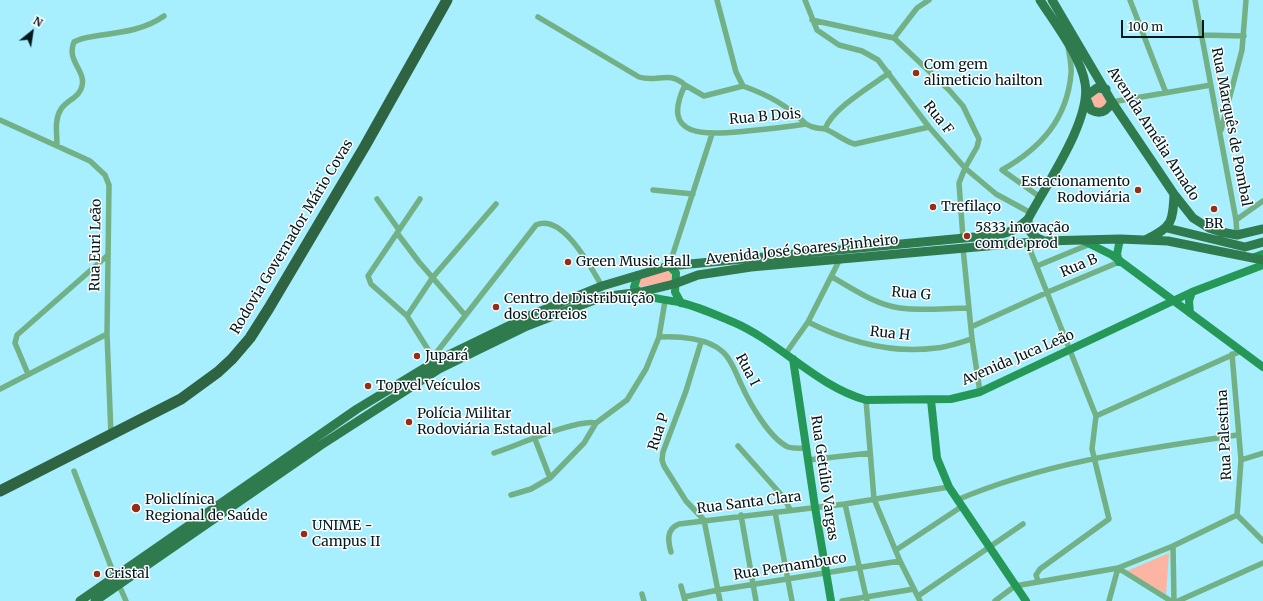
<!DOCTYPE html>
<html>
<head>
<meta charset="utf-8">
<style>
	body { margin:0 }
	#map { position:relative; width:1263px; height:601px; overflow:hidden; background:#a7eefe; font-family:Merriweather,serif }
	canvas { display:block }
	.north { position:absolute; left:12px; top:12px; width:40px; height:40px; -webkit-text-stroke:3px #fff; paint-order:stroke; rotate:30deg; font-size:11px; font-weight:700; line-height:16px; text-align:center; color:#00191f }
	.north::after { content:''; display:block; margin:auto; width:14px; height:18px; background:#00191f; clip-path:polygon(50% 0,100% 100%,50% 72%,0 100%) }
	.scale { position:absolute; left:1121px; top:20px; width:83px; height:18px; box-sizing:border-box; border:2px solid #00191f; border-top:0; padding-left:5px; font-size:12px; line-height:14px; white-space:nowrap; color:#00191f; -webkit-text-stroke:3px #fff; paint-order:stroke }
</style>
</head>
<body>
<div id="map">
<canvas width="1263" height="601"></canvas>
<div class="north">N</div>
<div class="scale">100 m</div>
</div>
<script>
const g = document.querySelector('canvas').getContext('2d');
g.lineJoin = 'round';
function fillPath(path, color) { g.fillStyle = color; g.fill(path, 'evenodd'); }
function stroke(path, color, width, dash) { g.strokeStyle = color; g.lineWidth = width; g.lineCap = dash ? 'butt' : 'round'; g.setLineDash(dash || []); g.stroke(path); }
function write(font, color, halo, rows, align = 'center') {
  g.font = font + ' Merriweather,serif'; g.lineWidth = 3; g.setLineDash([]); g.textBaseline = 'middle'; g.strokeStyle = halo; g.fillStyle = color; for (const [text, x, y, turn = 0] of rows) {
    g.save(); g.translate(x, y); g.rotate((+turn || 0) * Math.PI / 180); g.textAlign = isNaN(turn) ? turn : align; if (halo) g.strokeText(text, 0, 0); g.fillText(text, 0, 0); g.restore();
  }
}
fillPath(new Path2D(`
	M1101 92 1107 102 1104 107 1096 110 1089 98 1092 93Z
	M666 270 671 274V281L639 287V278Z
	M1169 553 1166 595 1127 571Z`), '#fcb4a3');
stroke(new Path2D(`
	M717 0 736 72 743 86C768 95 787 105 806 124
	M805 0 817 30 839 45 862 51 878 60 929 127 965 168 996 194 1031 213
	M1130 0 1166 93
	M1195 0 1236 220 1237 235
	M538 17 639 77C658 83 668 70 685 85 658 141 711 134 747 131 767 129 786 127 806 124 816 130 817 127 825 129 836 133 843 141 855 144L929 127
	M812 20 894 38 949 90 963 106 979 139 977 147 965 168 959 183 963 238
	M1201 35 1244 36
	M894 38 917 8 929 0
	M685 85 704 96 743 86
	M1112 102 1211 85
	M0 120 90 161 105 175 109 185 107 334 111 435
	M825 129C832 109 871 86 889 73
	M1221 130 1242 50 1246 0
	M57 145C57 133 54 120 61 109 67 100 80 97 82 86 86 70 66 61 74 42 83 37 92 37 102 35 124 32 146 29 164 16
	M653 190 693 194
	M1040 197 1002 170C1041 148 1067 119 1071 74 1072 65 1069 55 1068 46
	M377 199 399 230
	M420 199 368 276 371 284 407 316 434 359
	M1236 220 1263 201
	M397 233 419 262 465 315
	M1027 242 1096 416 1092 449 1109 519 1040 569 1036 575 1038 581
	M963 248 972 339 980 392
	M669 266 712 134
	M1037 266 1090 244
	M832 277C853 289 876 305 900 308 922 311 947 308 969 308
	M665 301 659 337C679 336 708 338 723 352 732 360 736 374 741 384 749 402 769 438 788 447 794 449 800 448 806 448
	M407 316 433 277 496 204
	M808 322C848 342 891 354 936 348 948 347 961 342 972 339
	M971 327 1048 292 1119 262
	M701 342 686 391 663 452 662 460 664 466 686 501 704 520 720 601
	M786 353 808 322 840 259
	M1232 354 1241 460 1237 515
	M433 357 536 225C563 213 591 268 602 286
	M28 374 15 343 17 335 108 255
	M0 389 107 334
	M866 400 874 499 900 561 920 601
	M1096 416 1241 351
	M535 439 550 478
	M738 446 785 499 790 510
	M494 453C516 446 576 419 596 423
	M808 460 870 453
	M1241 460 1263 453
	M74 471 115 577
	M511 495 531 489 550 478 584 443 596 423 627 400 646 369 659 337
	M957 500C1046 462 1143 449 1238 435
	M845 504 867 601
	M775 512 792 601
	M741 515 756 601
	M1237 515 1263 541
	M1173 546 1174 601
	M896 550 961 507
	M671 552C668 541 666 529 679 524L845 504 949 487
	M119 585 126 601
	M681 586 685 601
	M642 594 644 601
	M918 596 1023 524
	M684 597 718 590 900 561
	M842 601 914 589
	M995 601 1015 586 1118 568 1173 546 1237 515
	M1109 601 1118 568 1171 601
	M1178 601 1263 563`), '#71b185', 5.5);
stroke(new Path2D(`
	M1082 240 1112 255 1263 367
	M1252 258 1263 254
	M1119 262 1117 254 1120 239
	M669 266 676 273 675 292 681 303
	M638 275 634 287C645 300 667 299 682 303 699 307 716 315 733 322 780 342 816 386 866 400L951 399 980 392 1192 292 1263 265
	M1190 313 1189 301 1192 292
	M793 359 815 507 831 601
	M931 400 937 458 949 487 1026 601`), '#259858', 8);
stroke(new Path2D(`
	M1052 0 1112 102 1174 194 1193 218 1209 228 1221 232 1237 235 1263 229
	M1086 96 1097 88 1106 89
	M1086 98 1091 110C1101 115 1107 111 1112 102
	M1028 219C1028 231 1031 236 1042 240
	M1167 228 1245 247 1263 242
	M1147 239C1172 227 1173 222 1174 194
	M80 601 357 409 436 361 529 316 602 286 669 266 996 235C1010 233 1017 229 1028 219 1045 186 1092 120 1085 83 1081 57 1054 22 1040 0
	M95 601 321 445 439 369 527 326 602 297 641 292 674 284 698 275 751 267 1044 241 1120 239 1168 241 1263 260`), '#307b4d', 9);
stroke(new Path2D(`
	M0 491 181 399 218 372 232 359 250 338 269 308 365 146 447 0`), '#2e6441', 11);
for (const [x, y, r, color] of [
	[916,73,4,"#962d17"],
	[1138,190,4,"#962d17"],
	[933,207,4,"#962d17"],
	[1214,209,4,"#962d17"],
	[967,236,4,"#962d17"],
	[568,262,4,"#962d17"],
	[496,307,4,"#962d17"],
	[417,356,4,"#962d17"],
	[368,386,4,"#962d17"],
	[409,422,4,"#962d17"],
	[136,508,5,"#962d17"],
	[304,534,4,"#962d17"],
	[97,574,4,"#962d17"]
]) { const dot = new Path2D(); dot.arc(x, y, r, 0, 2 * Math.PI); g.fillStyle = color; g.fill(dot); stroke(dot, '#fff', 1.5); }
write('14px', '#00191f', '#fff', [
	["Com gem",924,65],
	["alimeticio hailton",924,81],
	["Estacionamento",1130,182,"right"],
	["Rodoviária",1130,198,"right"],
	["Trefilaço",941,207],
	["BR",1214,224,"center"],
	["5833 inovação",975,228],
	["com de prod",975,244],
	["Green Music Hall",576,262],
	["Centro de Distribuição",504,299],
	["dos Correios",504,315],
	["Jupará",425,356],
	["Topvel Veículos",376,386],
	["Polícia Militar",417,414],
	["Rodoviária Estadual",417,430],
	["Policlínica",145,500],
	["Regional de Saúde",145,516],
	["UNIME -",312,526],
	["Campus II",312,542],
	["Cristal",105,574]
], 'left');
write('14px', '#00191f', '#fff', [
	["Rua B Dois",765,117,-5],
	["Rua F",938,118,51],
	["Rua Marquês de Pombal",1231,127,79],
	["Avenida Amélia Amado",1153,134,57],
	["Rodovia Governador Mário Covas",292,237,-59],
	["Rua Euri Leão",96,245,-89],
	["Avenida José Soares Pinheiro",802,250,-6],
	["Rua B",1079,266,-23],
	["Rua G",911,294,5],
	["Rua H",890,334,6],
	["Avenida Juca Leão",1018,358,-23],
	["Rua I",747,370,62],
	["Rua P",659,432,-72],
	["Rua Palestina",1225,435,-93],
	["Rua Getúlio Vargas",824,478,82],
	["Rua Santa Clara",749,503,-7],
	["Rua Pernambuco",790,567,-9]
]);
</script>
</body>
</html>
